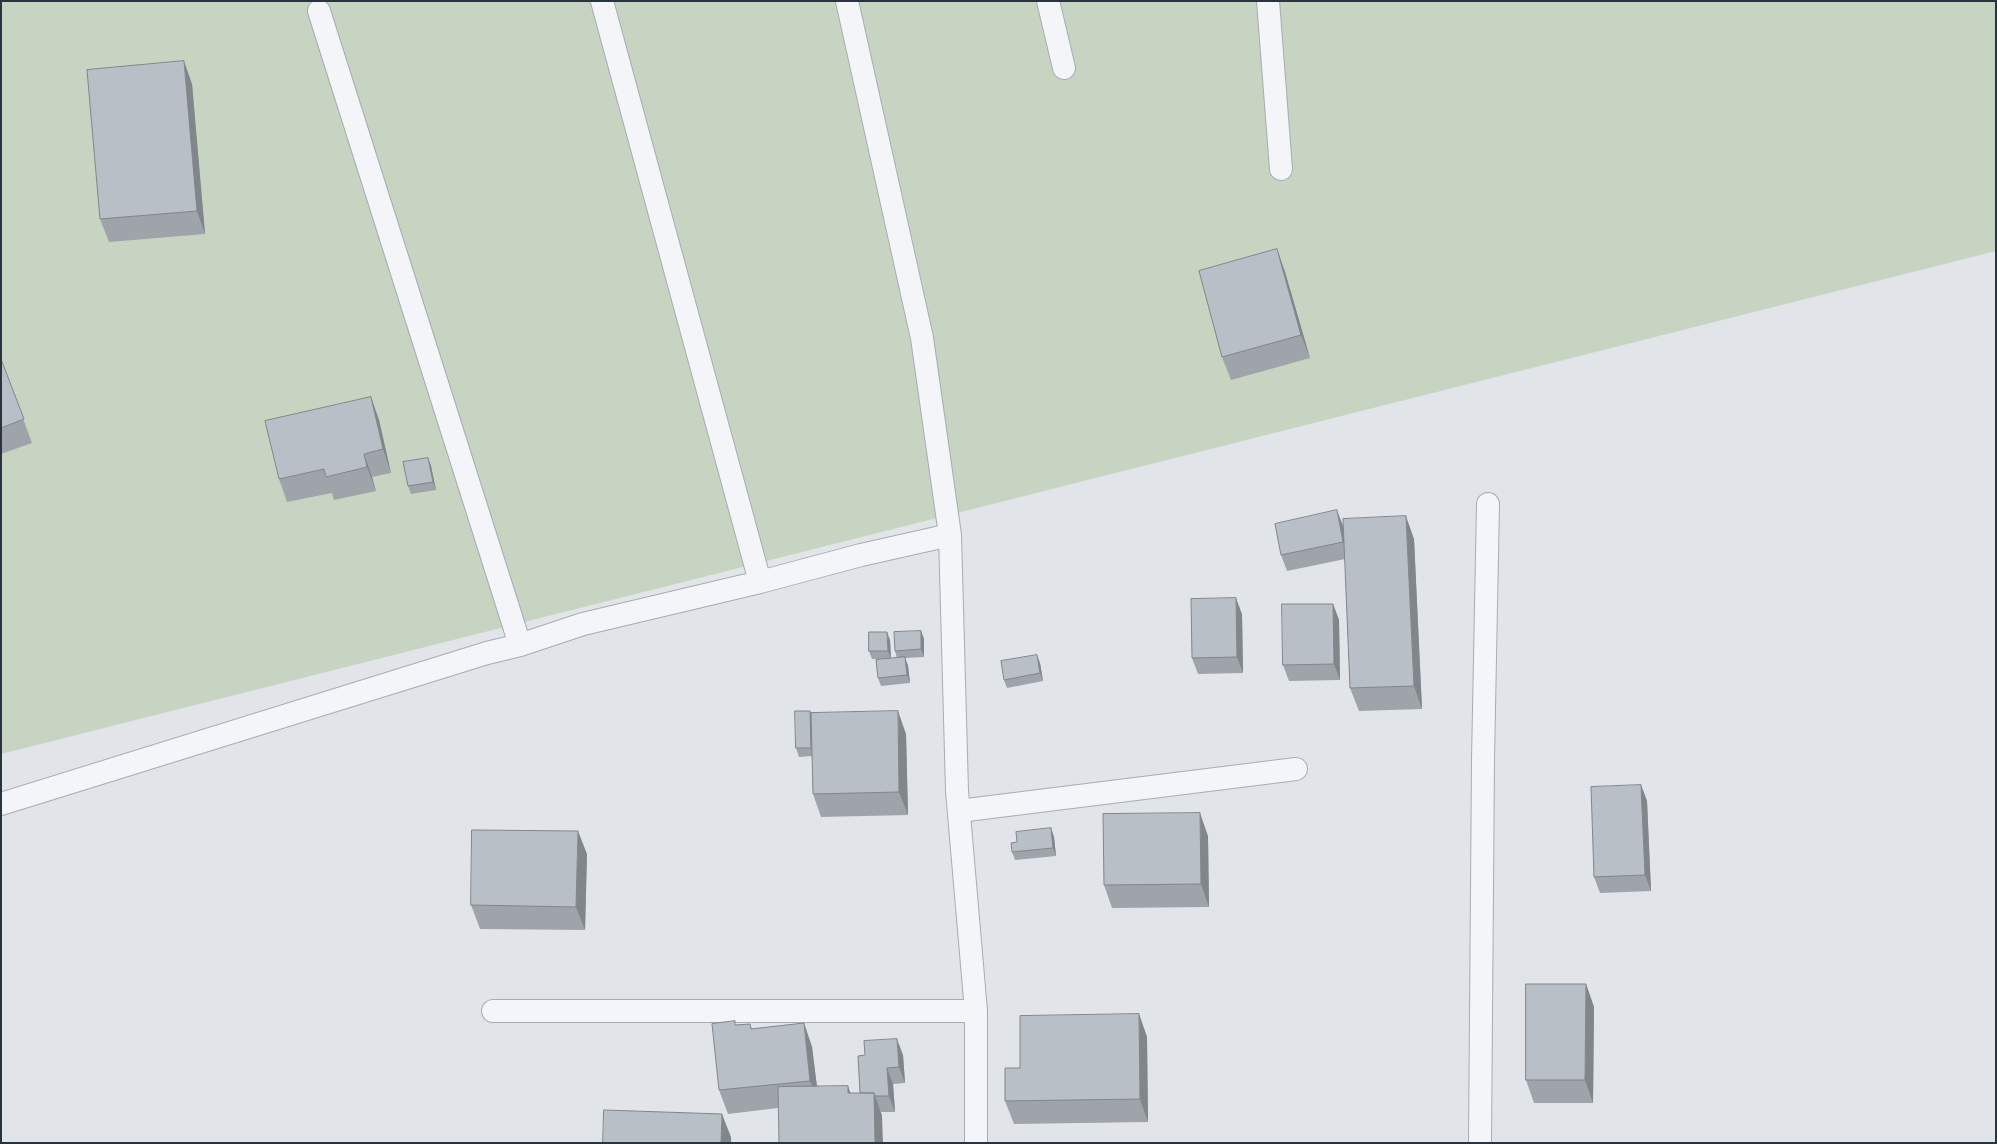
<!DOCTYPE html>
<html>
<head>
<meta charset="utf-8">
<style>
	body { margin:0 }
	#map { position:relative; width:1997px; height:1144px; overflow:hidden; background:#e1e5ea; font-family:"Public Sans",sans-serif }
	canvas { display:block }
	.frame { position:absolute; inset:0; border:2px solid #293441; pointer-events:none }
</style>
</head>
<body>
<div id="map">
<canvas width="1997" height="1144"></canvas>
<div class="frame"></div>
</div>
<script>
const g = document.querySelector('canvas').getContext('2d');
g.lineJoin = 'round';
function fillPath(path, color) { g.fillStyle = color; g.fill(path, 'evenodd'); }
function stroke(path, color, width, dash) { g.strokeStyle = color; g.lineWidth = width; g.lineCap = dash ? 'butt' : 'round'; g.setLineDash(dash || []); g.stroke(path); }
fillPath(new Path2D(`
	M1 1H1996V251L1 754Z`), '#c8d4c2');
const minor = new Path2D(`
	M602 1 760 582
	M847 1 922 338 950 535 957 791 976 1011V1143
	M1048 1 1064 68
	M1268 1 1281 169
	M319 11 520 645
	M1 804 487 653 520 645 583 624 760 582 861 555 950 535
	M959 811 1296 769
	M493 1011H976
	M1480 1143 1483 760 1488 504`);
stroke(minor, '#a6acb4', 24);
stroke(minor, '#f3f5f8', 22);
fillPath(new Path2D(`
	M192 84 205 234 109 242 100 219Z
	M1277 249 1285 272 1310 358 1231 380 1222 357Z
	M1 359 32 443 1 454Z
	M371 397 379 420 391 473 372 477 376 491 334 500 332 493 287 502 279 479Z
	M428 458 431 466 436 490 411 494 408 486Z
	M1343 526V530L1414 539 1422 709 1359 711 1350 688 1345 559 1287 571 1281 555Z
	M1333 604 1339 620 1340 680 1289 681 1283 665Z
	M1242 614 1243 673 1198 674 1192 658Z
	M921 631 924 639V657L905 658 908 666 910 683 881 686 878 678 886 659H872L869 651 890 640 891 659 897 658 895 651Z
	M1040 663 1043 681 1007 688 1004 680Z
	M811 714 906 734 908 815 821 817 813 794 812 756 799 757 796 748Z
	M1641 785 1647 801 1651 891 1600 893 1594 877Z
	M1051 828 1054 837 1056 856 1015 860 1012 852 1017 842Z
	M1208 836 1209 907 1112 908 1104 885Z
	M587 854 585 930 480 929 471 905Z
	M1586 984 1594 1007 1593 1103H1534L1526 1080Z
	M1139 1014 1147 1037 1148 1122 1014 1124 1005 1101 1020 1068Z
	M804 1023 812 1047 817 1086 851 1093H860L858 1056 903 1055 905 1083 893 1084 895 1112H881L882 1116 778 1108 728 1114 719 1090 737 1025 750 1024 752 1029Z`), '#9ea4aa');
fillPath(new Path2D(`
	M184 61 192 84 205 234 197 211Z
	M1277 249 1285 272 1310 358 1301 335Z
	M371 397 379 420 391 473 383 449Z
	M364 454 372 477 376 491 367 467Z
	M428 458 431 466 436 490 433 482Z
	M1337 510 1343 526 1349 558 1343 542Z
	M1406 516 1414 539 1422 709 1414 686Z
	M1236 598 1242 614 1243 673 1237 657Z
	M1333 604 1339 620 1340 680 1334 664Z
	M921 631 924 639V657L921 649Z
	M887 632 890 640 891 659 888 651Z
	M1037 655 1040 663 1043 681 1040 673Z
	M905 657 908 666 910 683 907 675Z
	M810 711 813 719 814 756 811 748Z
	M898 711 906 734 908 815 899 792Z
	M1641 785 1647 801 1651 891 1645 875Z
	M1200 813 1208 836 1209 907 1201 884Z
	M1051 828 1054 837 1056 856 1053 848Z
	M578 831 587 854 585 930 576 907Z
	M1586 984 1594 1007 1593 1103 1585 1080Z
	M1139 1014 1147 1037 1148 1122 1140 1099Z
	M804 1023 812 1047 819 1104 810 1081Z
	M897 1039 903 1055 905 1083 899 1067Z
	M887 1068 893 1084 895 1112 889 1096Z
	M848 1086 856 1109 848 1093Z
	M874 1093 882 1116 883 1143H875Z
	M722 1114 731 1137V1143H721Z`), '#81868b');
const building = new Path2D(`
	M184 61 197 211 100 219 87 70Z
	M1277 249 1301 335 1222 357 1199 271Z
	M1 359 24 419 1 428Z
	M371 397 383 449 364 454 367 467 326 477 324 469 279 479 265 421Z
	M428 458 433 482 408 486 403 462Z
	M1337 510 1343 542 1281 555 1275 524Z
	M1406 516 1414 686 1350 688 1343 519Z
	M1236 598 1237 657 1192 658 1191 599Z
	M1282 604H1333L1334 664 1283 665Z
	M921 631V649L895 651 894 632Z
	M869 632H887L888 651H869Z
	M1037 655 1040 673 1004 680 1001 661Z
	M905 657 907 675 878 678 876 660Z
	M795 711H810L811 748H796Z
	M898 711 899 792 813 794 811 713Z
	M1641 785 1645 875 1594 877 1591 787Z
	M1200 813 1201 884 1104 885 1103 814Z
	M1051 828 1053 848 1012 852 1011 843 1017 842 1016 832Z
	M472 830 578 831 576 907 471 905Z
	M1526 984H1586L1585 1080H1526Z
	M1139 1014 1140 1099 1005 1101V1068H1020V1016Z
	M735 1021V1025L750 1024 751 1029 804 1023 810 1081 719 1090 712 1024Z
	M897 1039 899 1067 887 1068 889 1096H875L874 1093H860L858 1056 865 1055 864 1041Z
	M848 1086V1093H874L875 1143H779L778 1087Z
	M604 1110 722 1114 721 1143H603Z`);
fillPath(building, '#b8bfc6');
stroke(building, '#81868b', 1);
</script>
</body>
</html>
